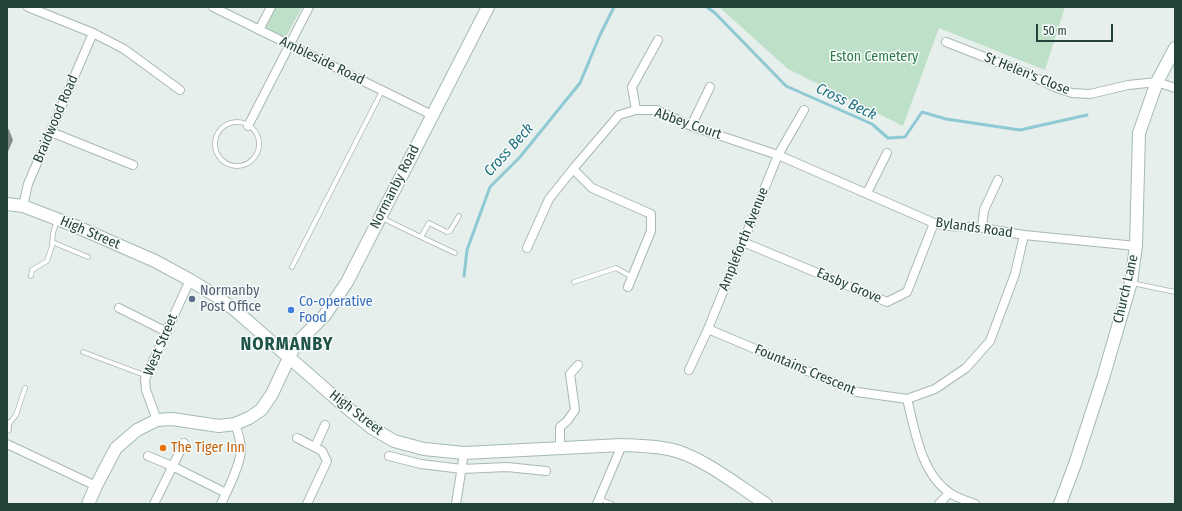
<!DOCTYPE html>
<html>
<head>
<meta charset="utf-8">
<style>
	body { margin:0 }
	#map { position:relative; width:1182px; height:511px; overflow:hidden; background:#e6efeb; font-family:"Fira Sans Condensed",sans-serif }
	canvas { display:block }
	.frame { position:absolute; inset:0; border:8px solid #24423a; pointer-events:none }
	.scale { position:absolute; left:1036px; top:24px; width:77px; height:18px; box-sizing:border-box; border:2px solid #24423a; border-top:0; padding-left:5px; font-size:12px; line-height:14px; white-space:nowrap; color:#24423a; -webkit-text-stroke:3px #f7fbf9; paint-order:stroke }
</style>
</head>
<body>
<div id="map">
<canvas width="1182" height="511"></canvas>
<div class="frame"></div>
<div class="scale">50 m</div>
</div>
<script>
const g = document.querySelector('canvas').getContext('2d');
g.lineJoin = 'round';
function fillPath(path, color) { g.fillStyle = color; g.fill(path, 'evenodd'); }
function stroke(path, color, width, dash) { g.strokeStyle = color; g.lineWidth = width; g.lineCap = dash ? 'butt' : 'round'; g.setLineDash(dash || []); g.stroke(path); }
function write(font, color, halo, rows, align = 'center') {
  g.font = font + ' "Fira Sans Condensed",sans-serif'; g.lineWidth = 3; g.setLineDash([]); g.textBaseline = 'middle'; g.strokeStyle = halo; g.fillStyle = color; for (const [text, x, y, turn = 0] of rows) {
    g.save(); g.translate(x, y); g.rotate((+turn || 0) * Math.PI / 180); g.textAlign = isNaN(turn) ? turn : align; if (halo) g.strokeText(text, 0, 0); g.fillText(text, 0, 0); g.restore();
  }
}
fillPath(new Path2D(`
	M275 7H302L285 39 263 31Z
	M719 7H1065L1045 70 939 28 903 126 788 69Z`), '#bfe0c8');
stroke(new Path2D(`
	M707 7 715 13 786 86 872 124 888 138 905 137 922 112 946 119 1020 130 1087 115
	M464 276 467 250 490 187 520 157 580 83 600 35 614 7`), '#8ec9d4', 3);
const lane = new Path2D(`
	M215 144a22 22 0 1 1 44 0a22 22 0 1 1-44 0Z
	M382 218 421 237 429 223 447 232 450 231 459 216
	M421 237 455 253
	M52 242 88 257
	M292 267 382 91
	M31 276 32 270 47 261 52 246 53 233 57 220
	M574 282 616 268 632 277
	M1132 283 1175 292
	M83 352 147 376
	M8 425 16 415 25 388
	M599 499 612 504`);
const street = new Path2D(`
	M28 7 93 33 124 49 180 90
	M213 7 432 115
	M259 30 271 7
	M946 42 1028 74 1057 88 1072 93 1090 94 1128 85 1157 82 1175 88
	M636 110 632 87 658 40
	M248 126 309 7
	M691 126 710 87
	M51 132 133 165
	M867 193 887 153
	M23 206 28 184 93 33
	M982 228 984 210 998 180
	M743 242 887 302 907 292 934 223
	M527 248 549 199 573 169
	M628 287 651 231V214L592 188 573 169 619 115 636 110H657L691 126 778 155 934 223 949 226 982 228 1024 235 1136 246
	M119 308 167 332
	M708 329 857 392 907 399 935 389 966 368 990 341 1015 274 1024 235
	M689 370 708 329 778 155 804 110
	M907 399C915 430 921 474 950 493 957 498 967 501 975 504
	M157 420 146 390 145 379 190 280
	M7 424V429
	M297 438 322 451 327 461 307 504
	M7 444 96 486
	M315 447 325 425
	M560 449V427L567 421 575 410 570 374 578 365
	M148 456 172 466 226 493
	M389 456 421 464 462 469 507 467 546 471
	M154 504 184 443
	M221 504C228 489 239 468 241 451 241 442 238 432 235 424
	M456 504 464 453
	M597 504 622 445
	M939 504 949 493`);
const secondary = new Path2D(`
	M7 204 23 206 75 226 155 261 190 280 213 294 235 310 340 402 372 428 394 441 424 449 464 453 622 445C643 446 665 446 685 454 714 466 740 487 766 504
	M88 504 96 486 116 448 137 430 157 420 172 419 219 426 235 424 249 418 261 410 272 394 295 345 325 315 347 282 488 7
	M1060 504 1075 464 1103 378 1131 282 1136 246 1139 133 1157 82 1175 48`);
stroke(lane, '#a8b8b2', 5.5);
stroke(street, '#a8b8b2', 10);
stroke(secondary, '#a4bbb3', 14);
stroke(lane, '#fff', 4);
stroke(street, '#fff', 8);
stroke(secondary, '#fff', 12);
fillPath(new Path2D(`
	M9 130 13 140 7 154V135Z`), '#838d89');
const building = new Path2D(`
	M7 129 9 130 7 135Z`);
fillPath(building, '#bbcac4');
stroke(building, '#838d89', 1);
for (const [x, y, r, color] of [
	[192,299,4,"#5c6f8a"],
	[291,310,4,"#3f7fe0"],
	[163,448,4,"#e8710a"]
]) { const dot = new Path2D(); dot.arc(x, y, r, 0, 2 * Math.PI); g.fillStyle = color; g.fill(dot); stroke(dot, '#f7fbf9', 1.5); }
write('14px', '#2d7a4b', '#f7fbf9', [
	["Eston Cemetery",874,57]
]);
write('14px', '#24423a', '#f7fbf9', [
	["Ambleside Road",322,61,26],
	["St Helen's Close",1027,74,22],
	["Braidwood Road",56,119,-67],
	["Abbey Court",688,124,19],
	["Normanby Road",395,187,-63],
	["Bylands Road",974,228,8],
	["High Street",90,233,23],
	["Ampleforth Avenue",744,239,-68],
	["Easby Grove",849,286,23],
	["Church Lane",1126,289,-77],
	["West Street",161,345,-67],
	["Fountains Crescent",805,370,23],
	["High Street",356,413,38]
]);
write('14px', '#4e5e75', '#f7fbf9', [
	["Normanby",200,291],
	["Post Office",200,307]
], 'left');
write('14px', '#366cbe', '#f7fbf9', [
	["Co-operative",299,302],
	["Food",299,318]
], 'left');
write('14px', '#c56008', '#f7fbf9', [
	["The Tiger Inn",171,448]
], 'left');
write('italic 15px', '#1c6f80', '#f7fbf9', [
	["Cross Beck",846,102,26],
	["Cross Beck",509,150,-48]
]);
g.letterSpacing = '1px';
write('bold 18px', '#1f5548', '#f7fbf9', [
	["NORMANBY",287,345]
]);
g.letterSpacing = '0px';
</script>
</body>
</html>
